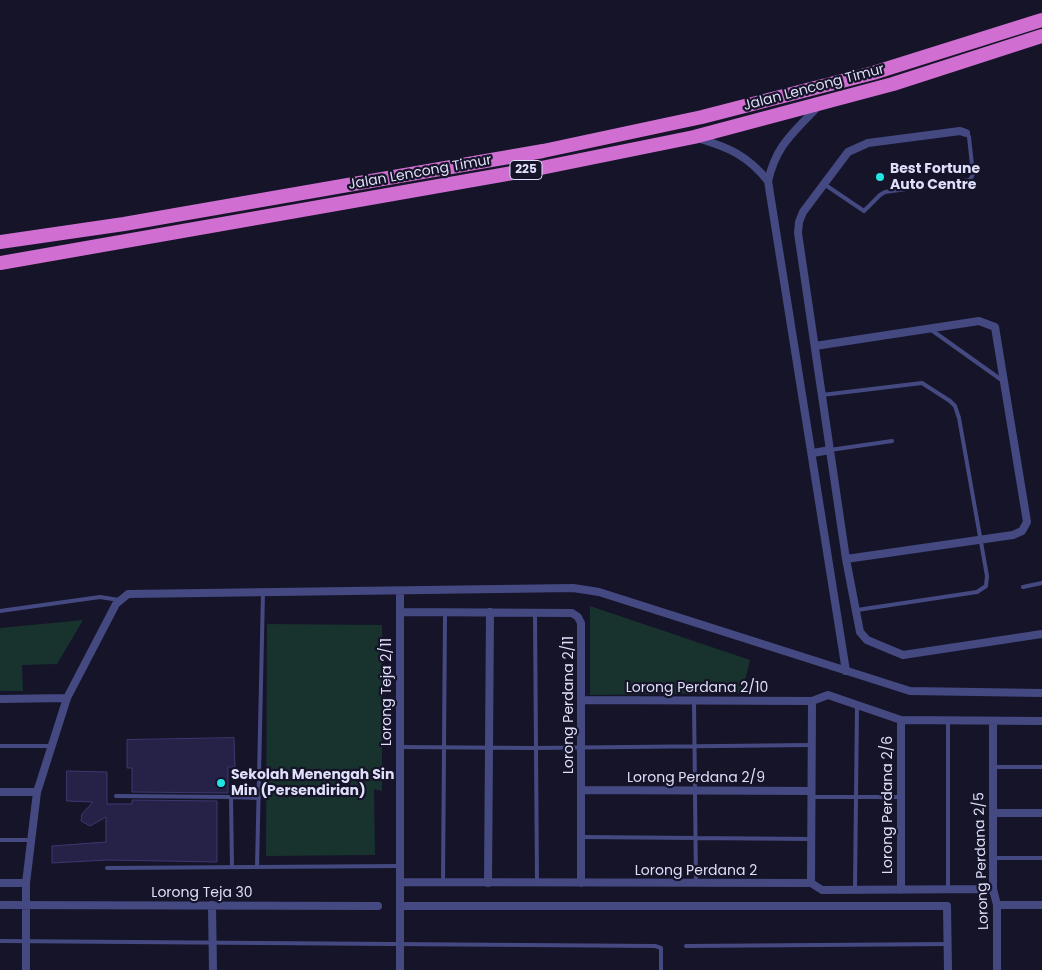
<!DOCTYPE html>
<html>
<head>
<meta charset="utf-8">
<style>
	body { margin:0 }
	canvas { display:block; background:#151428 }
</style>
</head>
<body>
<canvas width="1042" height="970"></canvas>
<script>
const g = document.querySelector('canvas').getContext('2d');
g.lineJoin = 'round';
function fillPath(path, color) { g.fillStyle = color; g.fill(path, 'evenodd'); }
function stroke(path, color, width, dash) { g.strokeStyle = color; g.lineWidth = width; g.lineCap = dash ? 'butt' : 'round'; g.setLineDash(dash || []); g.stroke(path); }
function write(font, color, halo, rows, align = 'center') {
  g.font = font + ' Poppins,sans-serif'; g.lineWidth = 4.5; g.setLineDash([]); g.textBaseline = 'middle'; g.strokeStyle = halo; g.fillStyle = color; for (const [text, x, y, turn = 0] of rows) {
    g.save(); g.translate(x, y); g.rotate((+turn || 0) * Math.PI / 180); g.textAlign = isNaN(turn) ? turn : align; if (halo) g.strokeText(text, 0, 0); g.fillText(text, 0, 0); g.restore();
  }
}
fillPath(new Path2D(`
	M590 606 750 660 742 693 590 695Z
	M83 620 57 664 22 665 23 691H0V628Z
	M267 624 382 625V791L374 789 375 855 266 856Z`), '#18322e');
const building = new Path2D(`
	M234 738 235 767H228V793L132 792V768H127V740Z
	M67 771 107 772V804H132V800L217 801V862L107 860 52 863V846L106 842V817L90 826 81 821 82 814 93 802 67 801Z`);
fillPath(building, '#262247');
stroke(building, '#3c3770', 1);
stroke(new Path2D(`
	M824 184 864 211 880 195 885 192 970 180 973 174 969 137 967 133
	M930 329 1003 381
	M822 395 922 383 950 401 955 406 959 418 987 576 986 586 977 592 857 610
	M830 450 892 441
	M1023 587 1042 583
	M0 611 100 597 119 600
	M535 613 537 883
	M694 701 696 882
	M948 721V889
	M0 746H51
	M400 747 535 748 811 745
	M993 767H1042
	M116 796 231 797
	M811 797H901
	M581 837 811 839
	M0 840H30
	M993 858H1042
	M232 867 231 797 259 798
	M257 867 263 592
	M107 868 400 866
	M443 883 445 613
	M855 889 857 706
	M0 941 655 946 661 948V970
	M686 946 948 944`), '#454982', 4);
stroke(new Path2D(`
	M819 105C794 133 777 143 768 181L846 671
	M966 133 960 131 868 143 848 152 803 212 799 222 798 233 846 559 860 632 867 640 903 655 1042 634
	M697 138C728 147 747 155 768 181
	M815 346 979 321 995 327 1027 522 1022 531 1013 535 846 559
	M813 453 830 450
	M400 591V970
	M400 612 572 613 578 617 581 623V883
	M0 699 67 698
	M581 700 812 701 828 695 901 720 1042 721
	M993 721V889L997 905V970
	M582 790 811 791
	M0 792H37
	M993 813H1042
	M400 882 811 883 812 701
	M0 883H26
	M488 883 490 612
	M811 883 822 890 993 889
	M901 890V720
	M0 905 378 906
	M212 905 213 970
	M997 905H1042
	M400 906H947L948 970
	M26 970V883L37 792 67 698 116 604 128 594 573 588 599 592 910 691 1042 693`), '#454982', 8);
stroke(new Path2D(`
	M0 242 124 224 543 151 702 117 873 73 1042 20
	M0 263 541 168 694 137 893 84 1042 36`), '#d06ed2', 14);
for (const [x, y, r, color] of [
	[880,177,5,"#22e4e3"],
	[221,783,5,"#22e4e3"]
]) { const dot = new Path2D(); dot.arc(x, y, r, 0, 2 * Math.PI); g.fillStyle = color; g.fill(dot); stroke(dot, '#151428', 2); }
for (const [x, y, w] of [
	[526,170,32]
]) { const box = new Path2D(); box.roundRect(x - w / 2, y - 9.5, w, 19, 4); g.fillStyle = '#151428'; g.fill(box); stroke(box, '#dfdffb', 1); }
write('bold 12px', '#dfdffb', null, [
	["225",526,170]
]);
write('14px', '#dfdffb', '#151428', [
	["Jalan Lencong Timur",814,88,-15],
	["Jalan Lencong Timur",420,173,-10],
	["Lorong Perdana 2/10",697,688],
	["Lorong Teja 2/11",387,692,-90],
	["Lorong Perdana 2/11",569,705,-90],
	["Lorong Perdana 2/9",696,778],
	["Lorong Perdana 2/6",888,805,-90],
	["Lorong Perdana 2/5",982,861,-92],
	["Lorong Perdana 2",696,871],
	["Lorong Teja 30",202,893]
]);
write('bold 14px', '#dfdffb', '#151428', [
	["Best Fortune",890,169],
	["Auto Centre",890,185],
	["Sekolah Menengah Sin",231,775],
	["Min (Persendirian)",231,791]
], 'left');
</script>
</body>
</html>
